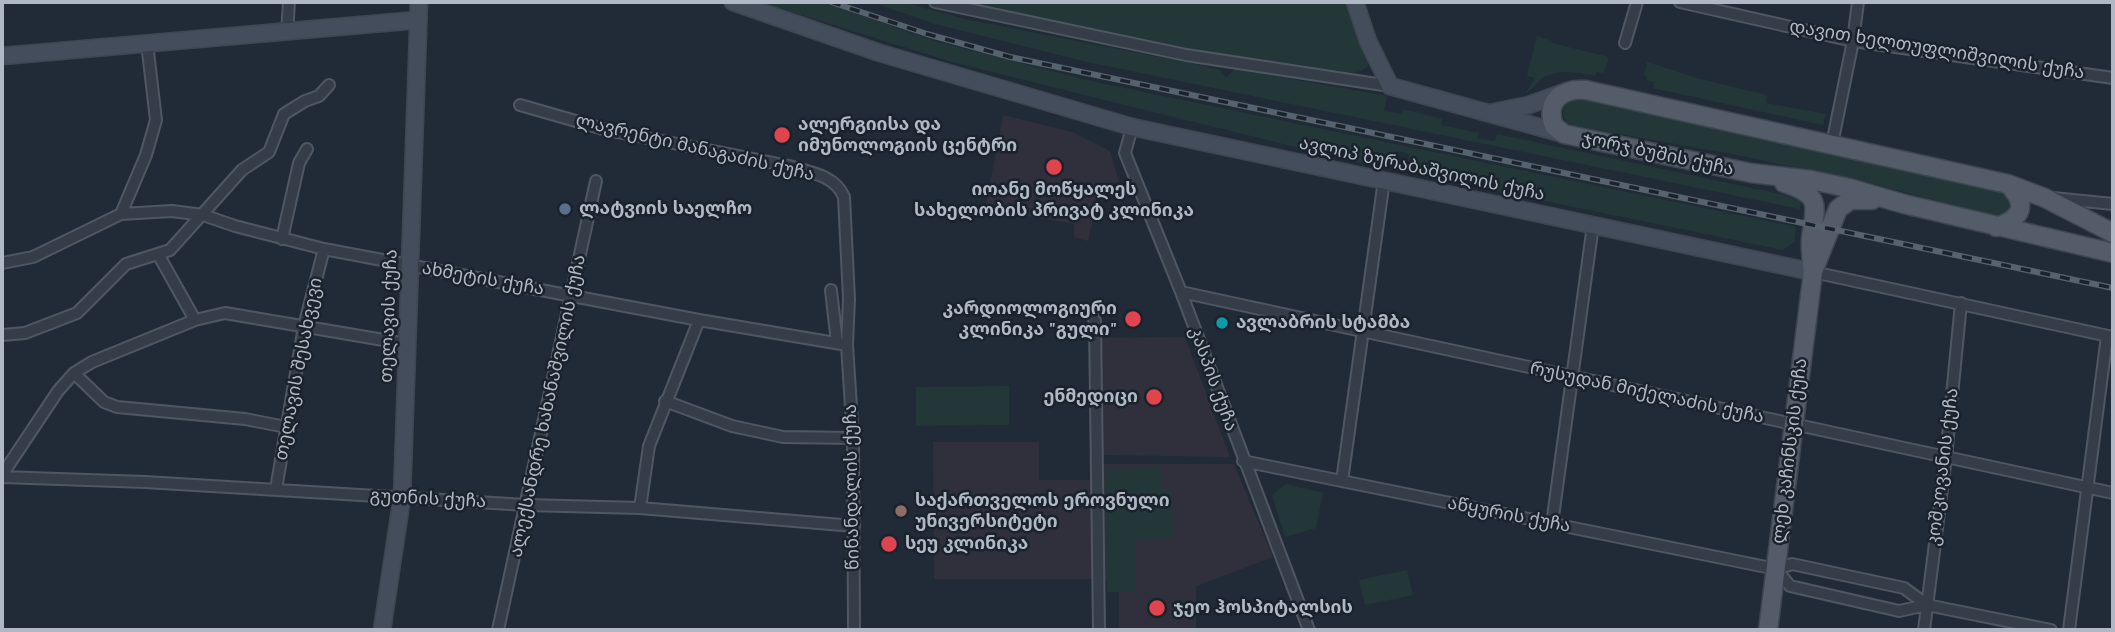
<!DOCTYPE html>
<html>
<head>
<meta charset="utf-8">
<style>
	body { margin:0 }
	#map { position:relative; width:2115px; height:632px; overflow:hidden; background:#212b37; font-family:"PT Sans",sans-serif }
	canvas { display:block }
	.frame { position:absolute; inset:0; border:4px solid #afb8c4; pointer-events:none }
</style>
</head>
<body>
<div id="map">
<canvas width="2115" height="632"></canvas>
<div class="frame"></div>
</div>
<script>
const g = document.querySelector('canvas').getContext('2d');
g.lineJoin = 'round';
function fillPath(path, color) { g.fillStyle = color; g.fill(path, 'evenodd'); }
function stroke(path, color, width, dash) { g.strokeStyle = color; g.lineWidth = width; g.lineCap = dash ? 'butt' : 'round'; g.setLineDash(dash || []); g.stroke(path); }
function write(font, color, halo, rows, align = 'center') {
  g.font = font + ' "PT Sans","Noto Sans Georgian",sans-serif'; g.lineWidth = 5; g.setLineDash([]); g.textBaseline = 'middle'; g.strokeStyle = halo; g.fillStyle = color; for (const [text, x, y, turn = 0] of rows) {
    g.save(); g.translate(x, y); g.rotate((+turn || 0) * Math.PI / 180); g.textAlign = isNaN(turn) ? turn : align; if (halo) g.strokeText(text, 0, 0); g.fillText(text, 0, 0); g.restore();
  }
}
fillPath(new Path2D(`
	M1003 115 1072 132 1110 151 1119 182 1100 186 1088 241 1074 237V224L985 209Z
	M1185 337 1230 457 1100 455V338Z
	M933 442H1039V480H1093V579H934Z
	M1102 464H1234L1273 557 1196 586V630H1119V580H1101Z`), '#302f3c');
fillPath(new Path2D(`
	M760 2H822L938 42 1091 81 1796 227 1794 242 1783 250 1409 173V154L1396 151 1388 170 952 62Z
	M871 2H902L965 19 1204 66 1220 70 1226 78 1235 69 1387 96 1384 111 1401 114 1402 109 1442 119 1441 125 1479 133 1478 138 1495 141 1497 134 1780 194 1801 201 1800 209 1083 61 939 25Z
	M959 2H1351L1373 57C1369 67 1364 70 1354 73L1130 40Z
	M1537 36 1552 41V43L1609 57 1604 73 1597 72 1595 76C1577 73 1561 68 1543 78 1537 83 1532 90 1526 93L1535 78 1527 76Z
	M1647 62 1697 78 1767 95 1766 103 1826 114 1823 125 1653 88 1654 82 1646 80 1647 76 1644 75Z
	M1578 98 1716 124 1999 188 2012 199V210L2001 217 1995 216 1874 184 1732 154 1575 126 1568 123 1563 115C1564 105 1567 99 1578 98Z
	M1009 386V425L916 426V387Z
	M1161 468V490H1172L1173 538 1135 539V592H1107L1105 469Z
	M1286 484 1323 493 1316 528 1285 537 1272 495Z
	M1407 570 1413 595 1365 605 1359 580Z`), '#233738');
const street = new Path2D(`
	M935 2 1186 55 1390 86
	M1680 2 1853 41 2113 78
	M287 32 289 2
	M1625 43 1637 2
	M520 105 607 130 789 166C809 172 835 175 844 197L849 299 847 345 853 438 854 630
	M1132 127 1125 153 1181 292 1309 630
	M1832 144 1853 41 1858 2
	M2053 198 2113 204
	M121 214 172 211 203 215 235 226 324 249 699 320 847 345
	M282 239 299 163 307 149
	M158 254 195 320
	M2 263 33 257 121 214 146 155 156 120 147 43
	M1813 272 2113 337
	M831 290 837 343
	M1181 292 2113 493
	M1093 317 1095 321 1099 630
	M2 335 25 333 77 313 126 264 170 250 242 170 269 152 284 114 305 101 319 96 329 85
	M74 373 104 402 117 407 245 419 286 427
	M665 401 732 426 783 437 853 438
	M1243 461 1776 569 1792 564 1904 588 1927 605
	M2 475 58 391 74 373 92 362 195 320 225 313 407 344
	M2 477 145 482 526 505 640 508 854 526
	M1342 481 1384 180
	M276 489 304 326 324 249
	M640 508 649 446 699 320
	M1552 524 1593 225
	M1776 569 1790 586 1899 611 1927 605 2051 630
	M498 630 596 181
	M1924 630 1946 457 1961 303
	M2069 630 2107 336`);
const secondary = new Path2D(`
	M733 2 880 53 1132 127 1813 272
	M1355 2 1368 41 1390 86 1564 134
	M2 56 418 20
	M1494 112 1529 105 1562 93
	M382 630 402 497 419 2`);
const primary = new Path2D(`
	M1996 227C2023 218 2028 205 2008 184
	M2113 233 2045 198 2008 184 1586 90C1562 88 1545 101 1554 126L1564 134 1751 173 1811 180 1849 188 1904 204 2113 253
	M1814 269 1838 209 1850 200H1872
	M1768 630 1813 272C1812 261 1810 249 1811 238 1816 205 1822 195 1784 183`);
stroke(street, '#4f5862', 14);
stroke(secondary, '#3e4651', 19);
stroke(primary, '#3e4651', 21);
stroke(street, '#353d48', 10);
stroke(secondary, '#434d5b', 16);
stroke(primary, '#535c68', 18);
const rail = new Path2D(`
	M831 2 927 34 1010 57 2113 288`);
stroke(rail, '#57626f', 6);
stroke(rail, '#1a222c', 3.5, [10]);
for (const [x, y, r, color] of [
	[782,135,9,"#e0444e"],
	[1054,167,9,"#e0444e"],
	[565,209,7,"#5c6f8a"],
	[1133,319,9,"#e0444e"],
	[1222,323,7,"#0f9aa8"],
	[1154,397,9,"#e0444e"],
	[901,511,7,"#8d6e63"],
	[889,544,9,"#e0444e"],
	[1157,608,9,"#e0444e"]
]) { const dot = new Path2D(); dot.arc(x, y, r, 0, 2 * Math.PI); g.fillStyle = color; g.fill(dot); stroke(dot, '#1a222c', 2.5); }
write('18px', '#afb8c4', '#1a222c', [
	["დავით ხელთუფლიშვილის ქუჩა",1937,50,9],
	["ლავრენტი მანაგაძის ქუჩა",695,148,13],
	["ჯორჯ ბუშის ქუჩა",1658,154,12],
	["ავლიპ ზურაბაშვილის ქუჩა",1422,169,12],
	["ახმეტის ქუჩა",483,279,10],
	["თელავის ქუჩა",389,316,-88],
	["თელავის შესახვევი",299,369,-79],
	["კასპის ქუჩა",1213,379,70],
	["რუსუდან მიქელაძის ქუჩა",1647,393,12],
	["ალექსანდრე ხახანაშვილის ქუჩა",548,406,-78],
	["ლეხ კაჩინსკის ქუჩა",1790,451,-83],
	["კოშკოვანის ქუჩა",1943,467,-83],
	["წინანდალის ქუჩა",852,487,-91],
	["გუთნის ქუჩა",428,499,3],
	["აწყურის ქუჩა",1509,515,11]
]);
write('bold 18px', '#afb8c4', '#1a222c', [
	["ალერგიისა და",798,125],
	["იმუნოლოგიის ცენტრი",798,146],
	["იოანე მოწყალეს",1054,190,"center"],
	["სახელობის პრივატ კლინიკა",1054,211,"center"],
	["ლატვიის საელჩო",579,209],
	["კარდიოლოგიური",1117,309,"right"],
	["კლინიკა \"გული\"",1117,330,"right"],
	["ავლაბრის სტამბა",1236,323],
	["ენმედიცი",1138,397,"right"],
	["საქართველოს ეროვნული",915,501],
	["უნივერსიტეტი",915,522],
	["სეუ კლინიკა",905,544],
	["ჯეო ჰოსპიტალსის",1173,608]
], 'left');
</script>
</body>
</html>
